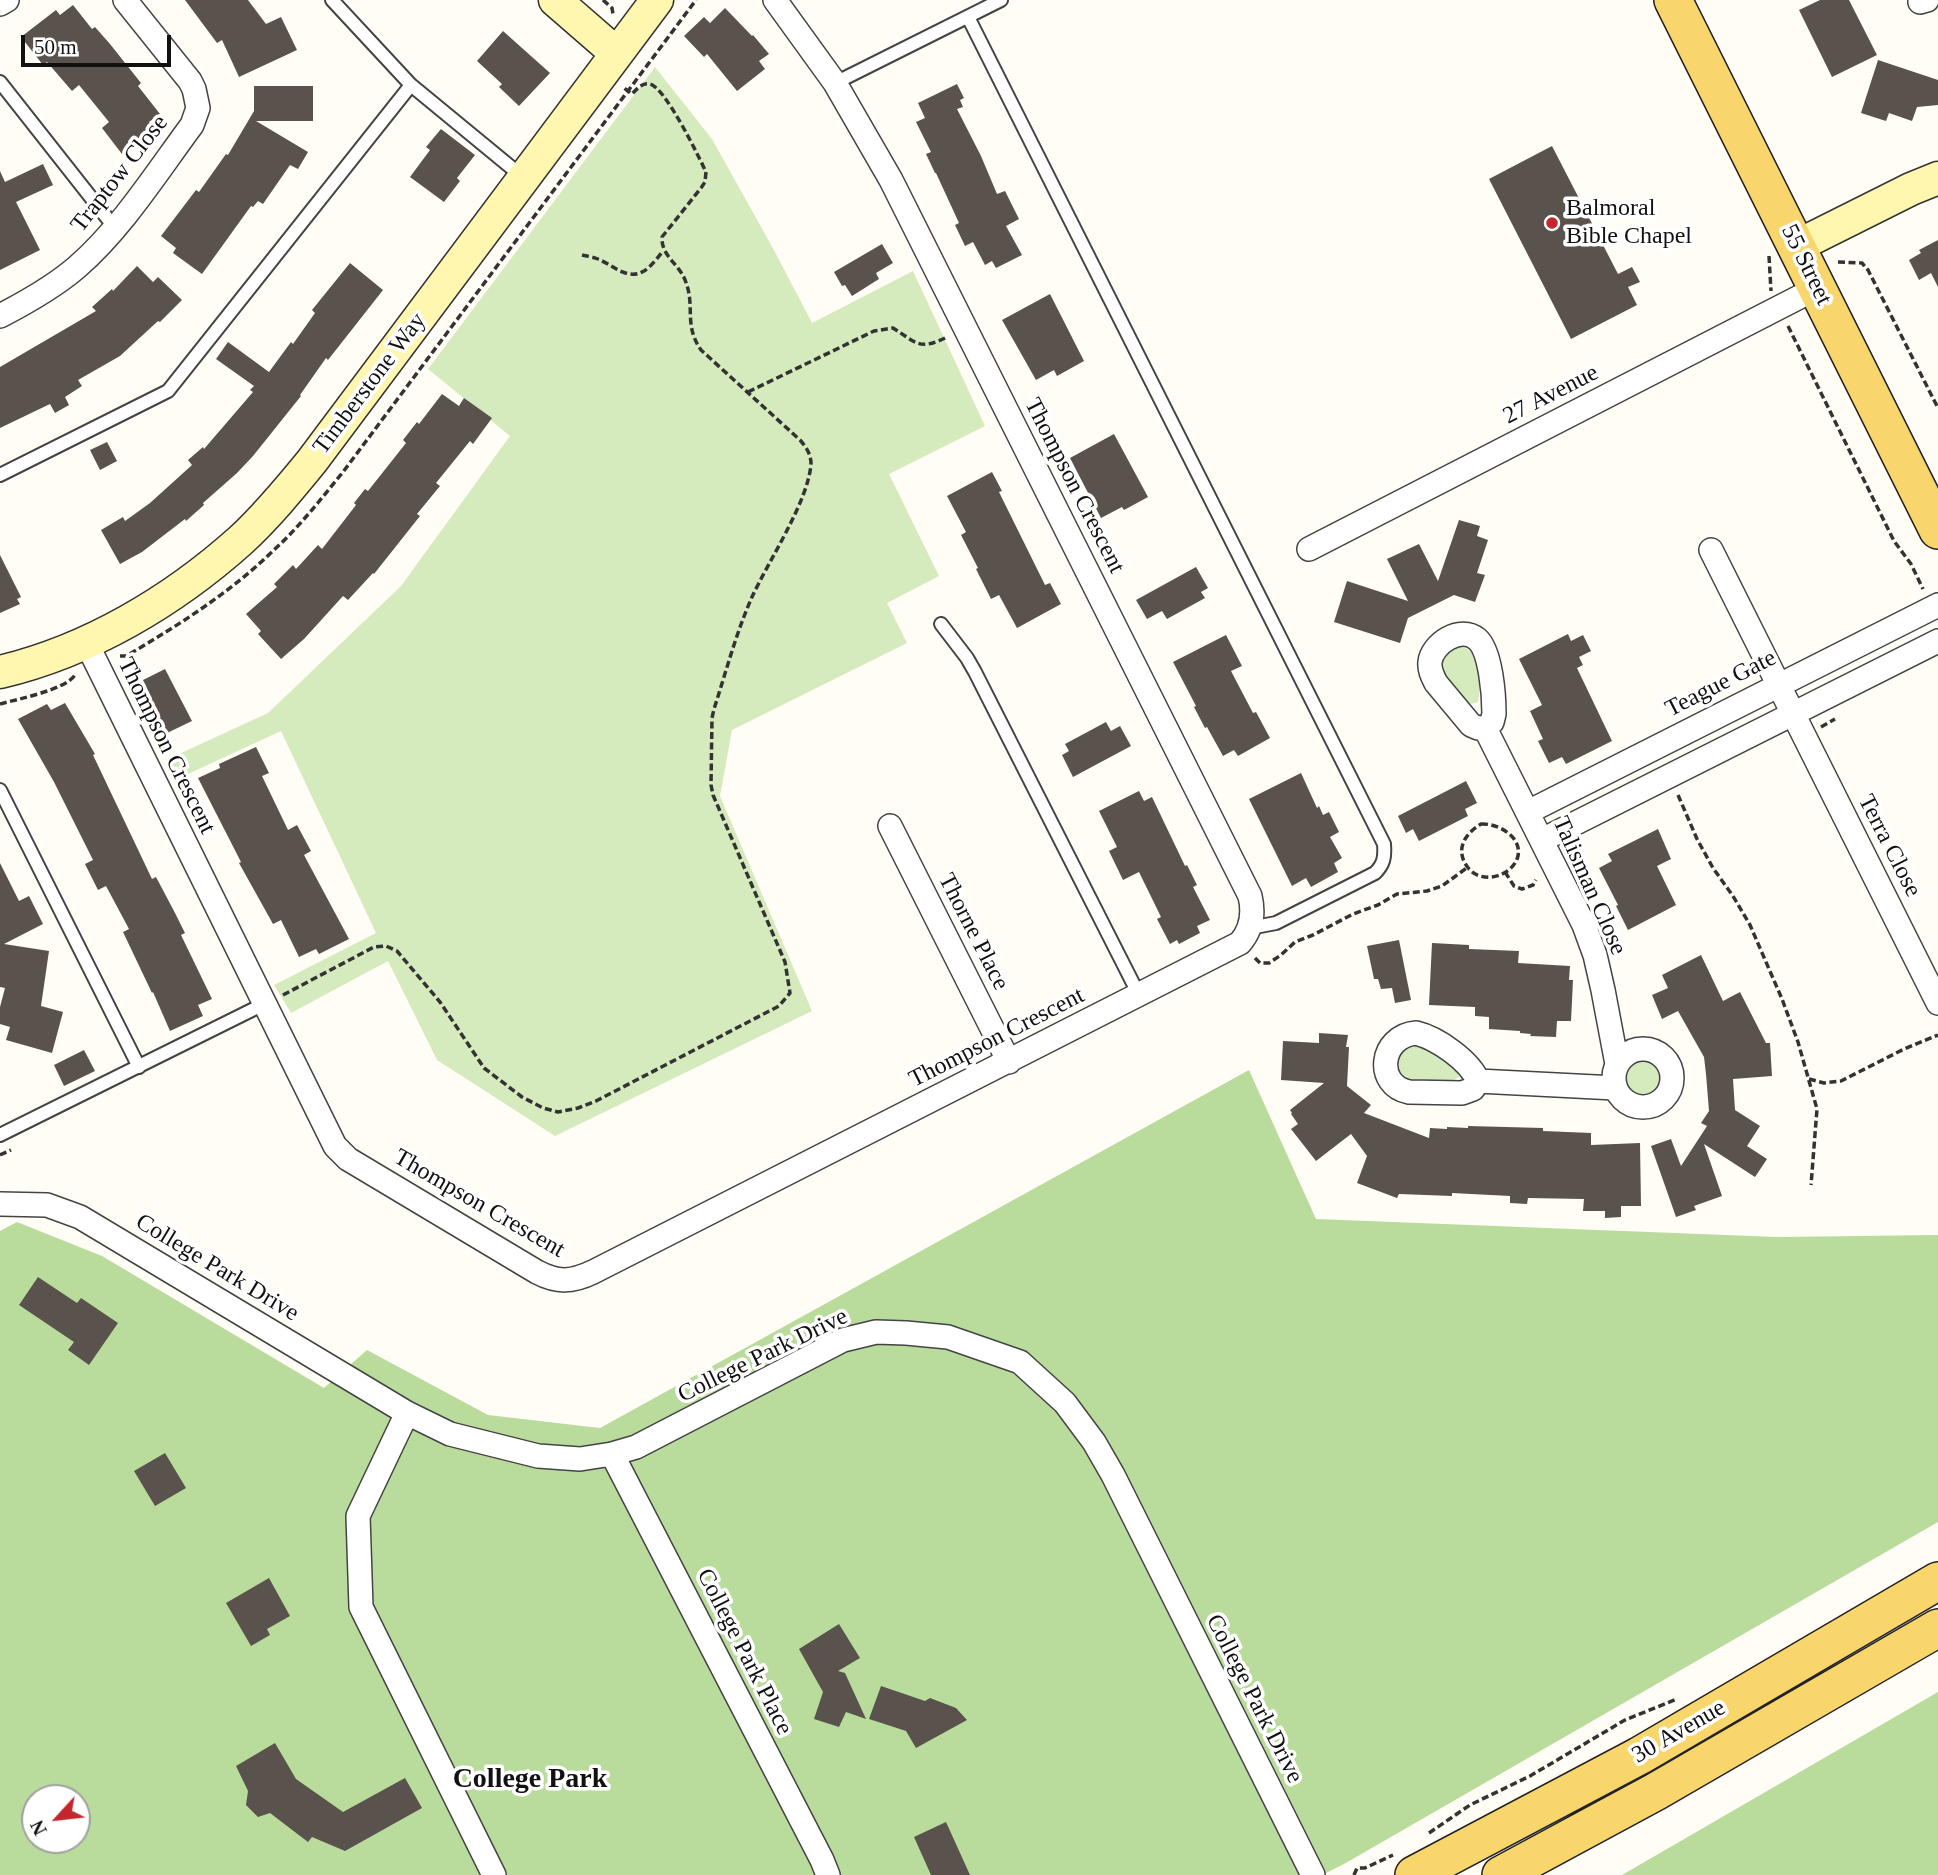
<!DOCTYPE html>
<html>
<head>
<meta charset="utf-8">
<style>
	body { margin:0 }
	#map { position:relative; width:1938px; height:1875px; overflow:hidden; background:#fffdf5; font-family:"Times New Roman",serif }
	canvas { display:block }
	.north { position:absolute; left:21px; top:1784px; width:70px; height:70px; box-sizing:border-box; background:#fff; border:2px solid #a0a0a0; border-radius:50%; rotate:243deg; font-size:19px; font-weight:700; line-height:28px; text-align:center; color:#111 }
	.north::after { content:''; display:block; margin:auto; width:24px; height:32px; background:#c4262e; clip-path:polygon(50% 0,100% 100%,50% 72%,0 100%) }
	.scale { position:absolute; left:21px; top:35px; width:150px; height:32px; box-sizing:border-box; border:4px solid #111; border-top:0; padding-left:9px; font-size:21px; line-height:24px; white-space:nowrap; color:#111; -webkit-text-stroke:5px #fff; paint-order:stroke }
</style>
</head>
<body>
<div id="map">
<canvas width="1938" height="1875"></canvas>
<div class="north">N</div>
<div class="scale">50 m</div>
</div>
<script>
const g = document.querySelector('canvas').getContext('2d');
g.lineJoin = 'round';
function fillPath(path, color) { g.fillStyle = color; g.fill(path, 'evenodd'); }
function stroke(path, color, width, dash) { g.strokeStyle = color; g.lineWidth = width; g.lineCap = dash ? 'butt' : 'round'; g.setLineDash(dash || []); g.stroke(path); }
function write(font, color, halo, rows, align = 'center') {
  g.font = font + ' "Times New Roman",serif'; g.lineWidth = 7; g.setLineDash([]); g.textBaseline = 'middle'; g.strokeStyle = halo; g.fillStyle = color; for (const [text, x, y, turn = 0] of rows) {
    g.save(); g.translate(x, y); g.rotate((+turn || 0) * Math.PI / 180); g.textAlign = isNaN(turn) ? turn : align; if (halo) g.strokeText(text, 0, 0); g.fillText(text, 0, 0); g.restore();
  }
}
fillPath(new Path2D(`
	M655 67 712 139 775 252 812 323 913 271 985 426 889 474 939 576 887 603 907 643 732 730 720 796 812 1011 555 1136 437 1060 388 961 291 1013 274 985 376 933 281 731 175 780 166 760 268 713 401 586 510 436 428 369Z
	M1460 646C1466 648 1471 650 1474 656 1478 665 1481 693 1478 702 1473 704 1470 705 1466 701L1442 672 1440 666 1445 651Z
	M1414 1045C1419 1046 1454 1062 1457 1066 1460 1069 1459 1073 1459 1077L1452 1081 1409 1079C1400 1075 1398 1071 1396 1061L1405 1047Z
	M1626 1077a18 18 0 1 1 36 0a18 18 0 1 1-36 0Z`), '#d5ebbd');
fillPath(new Path2D(`
	M1249 1070 1316 1219 1777 1237 1938 1235V1522L1344 1864 1322 1875H0V1231L17 1222 102 1256 324 1388 367 1350 488 1415 600 1428ZM35 1798H77V1840H35Z
	M1938 1692V1875H1622Z`), '#b9dc9c');
fillPath(new Path2D(`
	M185 0H248L266 24 281 17 297 50 239 77 222 40 217 43Z
	M1820 0H1849L1877 55 1832 77 1799 10Z
	M73 5 92 29 95 27 110 44 141 83 138 86 160 114 149 122 154 128 122 154 102 128 109 122 79 85 72 91 47 62 43 65 21 37 56 10 60 15Z
	M725 8 752 36 753 35 769 54 759 61 765 69 737 91 707 54 704 57 684 36 704 17 710 23Z
	M503 31 550 73 519 106 499 87 502 84 477 61Z
	M1878 60 1938 80V105L1917 107 1912 121 1889 113 1886 121 1861 113Z
	M957 84 964 98 960 100 963 107 957 109 981 156 997 194 1005 191 1019 219 1006 226 1022 255 996 268 992 261 985 265 973 242 965 246 955 225 959 223 936 173H935L926 154 931 152 916 122 925 118 918 103Z
	M254 86H313V121H256L308 152 298 169 290 165 263 204 258 201 253 207 251 206 202 274 173 253 176 248 161 236 196 190 199 192 226 154 228 155 254 111Z
	M441 129 475 155 457 178 460 181 444 202 410 177 430 150 426 147Z
	M1552 146 1618 274 1632 267 1640 282 1628 287 1637 305 1571 339 1489 179Z
	M43 164 53 185 16 202 40 250 0 270V171L5 182Z
	M1938 240V287L1931 273 1919 280 1909 260 1921 253 1919 250Z
	M882 244 893 263 876 273 879 279 852 296 845 285 842 286 834 272Z
	M350 263 383 290 328 360 326 358 300 395 301 396 253 456 237 473 203 503 204 505 186 521 185 519 142 552 120 564 101 530 123 517 125 521 150 503 192 465 188 460 203 447 204 449 253 392 250 390 254 386 216 359 228 342 269 372 291 342 293 344 315 313 312 310Z
	M137 266 153 282 158 277 182 300 160 322 158 321 120 356 78 380 82 386 65 397 69 405 55 413 50 404 0 428V367L96 311 92 307 112 289 113 291Z
	M1050 294 1084 361 1057 376 1054 370 1036 380 1002 320Z
	M442 394 459 406 464 398 492 418 473 444 470 441 436 483 440 486 417 514 420 516 374 574 373 573 348 600 343 596 304 639 281 659 258 634 261 631 246 614 277 587 274 584 293 565 296 569 318 545 322 549 356 505 354 503 365 489 368 491 406 443 403 440 417 422 419 424Z
	M1114 434 1148 497 1124 510 1122 507 1101 518 1070 458Z
	M107 442 117 461 100 470 90 450Z
	M992 472 1002 491 999 492 1045 585 1050 583 1061 604 1017 628 999 595 991 599 976 569 978 568 961 535 966 532 947 496Z
	M1459 520 1480 526 1477 536 1488 540 1477 573 1485 575 1475 602 1454 595 1408 618 1400 643 1334 622 1347 581 1408 601 1387 559 1419 544 1438 581Z
	M0 555 21 597 17 599 20 604 0 613Z
	M1196 567 1208 588 1201 592 1205 598 1167 619 1162 611 1147 619 1136 600Z
	M1568 634 1571 641 1583 635 1591 651 1579 657 1583 665 1577 668 1612 741 1566 764 1562 757 1549 763 1538 741 1543 739 1530 711 1542 705 1519 659Z
	M1226 635 1242 666 1231 671 1253 713 1256 712 1270 738 1238 756 1234 750 1223 756 1207 727 1205 728 1194 707 1196 706 1173 662Z
	M165 669 192 721 165 734 147 699 151 697 143 680Z
	M65 703 95 754 93 755 152 879 156 877 174 911 185 933 181 935 212 999 198 1005 203 1016 170 1031 153 992 152 993 123 932 129 929 106 886 98 890 85 864 93 860 54 782 18 719 47 704 51 710Z
	M1106 722 1111 731 1120 726 1131 746 1073 777 1062 755 1069 751 1065 744Z
	M256 747 269 773 262 776 288 830 297 825 311 851 304 855 349 939 319 954 316 949 299 957 281 920 273 924 239 863 241 862 198 778 220 768 219 764Z
	M1301 773 1317 808 1319 806 1323 815 1329 812 1339 832 1330 837 1342 858 1334 863 1338 872 1311 887 1306 878 1292 886 1249 799Z
	M1466 781 1477 803 1465 809 1468 816 1419 841 1413 829 1406 833 1398 816Z
	M1139 791 1144 801 1152 797 1185 866 1187 865 1197 885 1193 887 1210 920 1197 926 1200 933 1179 944 1177 940 1170 944 1157 919 1161 917 1139 872 1123 880 1109 851 1117 847 1099 811Z
	M1658 829 1671 859 1657 866 1676 905 1628 930 1616 906 1618 905 1599 868 1612 861 1608 854Z
	M0 863 19 901 29 896 43 924 4 944 49 951 41 1006 63 1012 52 1053 6 1040 10 1027 0 1024V1007L5 988 0 987Z
	M1399 940 1411 1000 1395 1003 1392 988 1381 989 1378 979H1374L1367 946Z
	M1432 943 1469 945V949L1519 951 1518 963 1570 966 1569 980H1573L1571 1021H1557L1556 1037 1530 1036 1531 1034 1520 1033V1031L1489 1029V1017L1475 1016V1007L1429 1005Z
	M1701 955 1723 1001 1740 992 1766 1043H1770L1772 1076 1733 1079 1735 1110 1760 1126 1747 1146 1767 1159 1755 1177 1704 1144 1722 1196 1694 1206 1696 1210 1676 1217 1651 1146 1671 1139 1681 1166 1707 1126 1701 1123 1709 1111 1706 1074 1704 1057 1678 1011 1662 1019 1652 995 1668 988 1662 975Z
	M1319 1033 1348 1035 1346 1047H1349L1347 1086 1371 1105 1364 1113 1429 1138 1430 1128 1447 1129V1127L1468 1128V1126L1543 1128V1131L1591 1133V1145L1640 1143 1641 1206H1621V1217L1605 1218V1211H1583L1584 1199 1528 1198 1527 1204 1510 1203V1196L1452 1193V1196L1399 1194 1397 1198 1357 1183 1367 1156 1351 1134 1316 1161 1291 1129 1298 1124 1291 1114 1292 1113 1290 1110 1324 1083 1281 1080 1283 1041 1319 1043Z
	M84 1050 95 1071 64 1086 54 1065Z
	M38 1277 77 1303 81 1298 118 1323 89 1365 68 1350 74 1342 19 1305Z
	M165 1453 186 1488 155 1506 134 1471Z
	M269 1578 290 1616 267 1629 270 1635 251 1646 226 1603Z
	M839 1624 860 1658 838 1671 845 1673 866 1719 846 1712 839 1727 814 1719 823 1692 799 1649Z
	M881 1686 925 1701 930 1698 956 1708 967 1720 916 1748 906 1731 869 1719Z
	M275 1743 296 1779 343 1812 405 1778 422 1808 345 1851 312 1837 308 1842 270 1813 258 1817 246 1805 248 1791 236 1766Z
	M946 1822 970 1875H931L914 1837Z`), '#5a524d');
const lane = new Path2D(`
	M968 17 1384 844C1385 857 1384 864 1375 873L1276 923 1250 928
	M0 82 115 228
	M835 83 1001 0
	M411 85 524 178
	M0 475 168 391 411 85 332 0
	M941 624 967 658 975 672 1139 995
	M0 790 139 1067
	M0 1135 264 1004`);
const street = new Path2D(`
	M1920 2 1927 0
	M0 4 7 0
	M0 316C27 302 54 287 77 267 122 228 157 172 192 125L198 108 194 89 190 81 125 0
	M1309 549 1817 288
	M1711 550 1938 1003
	M86 642 335 1146 348 1159 537 1272C558 1283 572 1282 593 1272L1240 943C1252 929 1254 913 1250 896L891 180 835 83 775 0
	M1485 728H1478L1471 725 1436 683C1433 677 1429 670 1430 662 1432 644 1460 625 1477 639 1491 651 1494 696 1494 714L1492 722 1485 728 1584 925 1595 955 1603 990 1617 1064
	M1528 812 1938 605
	M890 826 1009 1062
	M1542 840 1938 641
	M1416 1033C1437 1038 1470 1061 1478 1081L1473 1089 1462 1093 1409 1092C1374 1085 1380 1036 1416 1033Z
	M1614 1078a29 29 0 1 1 58 0a29 29 0 1 1-58 0Z
	M1478 1081 1615 1088
	M0 1204 47 1205 80 1217 407 1413 450 1434 538 1456 580 1459 612 1454 636 1447 843 1340 876 1332 906 1333 948 1337 1020 1362 1065 1403 1094 1442 1113 1475 1313 1875
	M407 1413 358 1516 361 1607 494 1875
	M612 1454 822 1860 828 1875`);
const secondary = new Path2D(`
	M555 0 616 53
	M1797 246 1911 189 1938 178
	M0 672C89 651 173 601 241 540 267 516 290 488 312 461L657 0`);
const primary = new Path2D(`
	M1673 0 1938 530
	M1414 1875 1639 1756 1938 1581
	M1501 1875 1655 1792 1938 1628`);
stroke(lane, '#444', 16);
stroke(street, '#444', 26);
stroke(secondary, '#333', 35);
stroke(primary, '#222', 40);
stroke(new Path2D(`
	M603 0 612 8 613 14
	M582 255C587 256 593 257 598 259 613 265 627 281 644 271 652 266 658 257 663 251
	M1769 256 1771 291
	M1838 262 1862 263 1868 270 1938 408
	M1788 326 1894 541 1911 564 1923 589
	M748 392 874 331 893 328C917 343 919 351 947 337
	M120 656H126C179 625 231 592 275 549 300 526 321 499 343 472L696 0
	M0 704C18 699 65 690 75 675
	M1821 727 1835 719
	M1678 795 1697 839 1713 868 1733 896 1750 925 1782 999 1798 1042 1817 1109 1811 1185
	M1481 824C1497 823 1522 836 1518 856 1513 876 1483 885 1469 869 1454 851 1464 834 1481 824Z
	M1505 872 1514 886 1522 889 1533 885 1536 880
	M1255 958 1260 963H1269L1281 955 1295 942 1313 935 1353 914 1378 905 1397 894 1427 891 1442 886 1468 867
	M283 995 374 947 386 946 397 951 440 1002 484 1068 522 1097 543 1108 558 1112 578 1108 596 1101 779 1006 790 993 785 962 713 795 711 785 712 718 714 709C726 672 736 633 752 597 769 560 808 502 811 464 811 454 806 447 800 440L701 350C683 324 696 306 685 280 679 264 661 256 662 237L701 188 705 182 706 172C699 157 665 87 650 84 642 82 637 89 632 94L624 88
	M1809 1079 1824 1083 1841 1081 1904 1049 1938 1035
	M0 1155 11 1150
	M1429 1833 1470 1805 1530 1776 1625 1720 1677 1699
	M1354 1875 1357 1868H1365L1393 1855`), '#333', 3.5, [7, 3.5]);
stroke(lane, '#fff', 12);
stroke(street, '#fff', 23);
stroke(secondary, '#fff6b0', 32);
stroke(primary, '#f9d66b', 37);
for (const [x, y, r, color] of [
	[1552,223,7,"#c4262e"]
]) { const dot = new Path2D(); dot.arc(x, y, r, 0, 2 * Math.PI); g.fillStyle = color; g.fill(dot); stroke(dot, '#fff', 2.5); }
write('24px', '#111', '#fff', [
	["Traptow Close",120,174,-52],
	["55 Street",1806,265,64],
	["Timberstone Way",370,384,-53],
	["27 Avenue",1551,395,-27],
	["Thompson Crescent",1074,486,63],
	["Teague Gate",1721,684,-27],
	["Thompson Crescent",166,746,64],
	["Terra Close",1889,846,63],
	["Talisman Close",1589,886,66],
	["Thorne Place",973,932,63],
	["Thompson Crescent",997,1038,-27],
	["Thompson Crescent",479,1204,30],
	["College Park Drive",217,1268,31],
	["College Park Drive",763,1356,-26],
	["College Park Place",744,1652,63],
	["College Park Drive",1254,1699,63],
	["30 Avenue",1679,1732,-30]
]);
write('24px', '#111', '#fff', [
	["Balmoral",1566,209],
	["Bible Chapel",1566,237]
], 'left');
write('bold 28px', '#111', '#fff', [
	["College Park",530,1780]
]);
</script>
</body>
</html>
